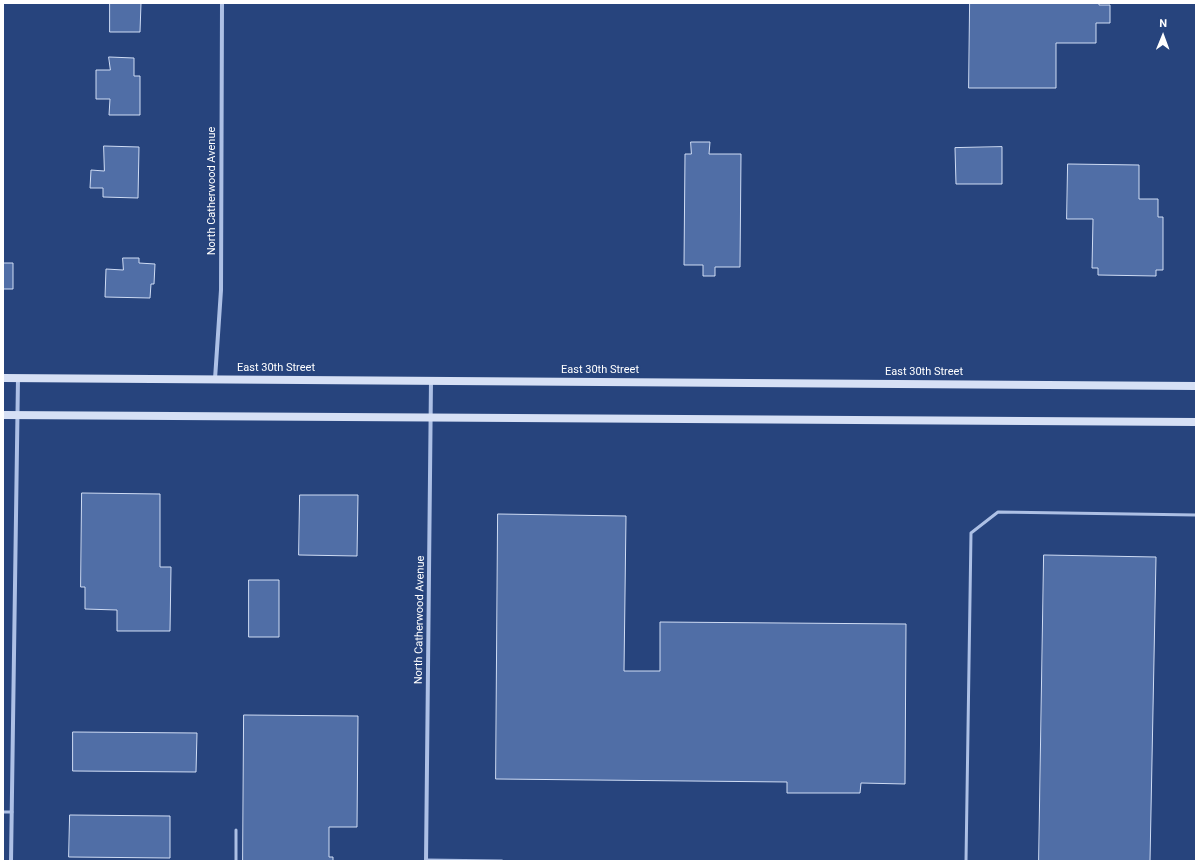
<!DOCTYPE html>
<html>
<head>
<meta charset="utf-8">
<style>
	body { margin:0 }
	#map { position:relative; width:1199px; height:864px; overflow:hidden; background:#27447d; font-family:Roboto,sans-serif }
	canvas { display:block }
	.frame { position:absolute; inset:0; border:4px solid #fff; pointer-events:none }
	.north { position:absolute; left:1143px; top:16px; width:40px; height:40px; -webkit-text-stroke:3px #27447d; paint-order:stroke; rotate:1deg; font-size:11px; font-weight:700; line-height:16px; text-align:center; color:#fff }
	.north::after { content:''; display:block; margin:auto; width:14px; height:18px; background:#fff; clip-path:polygon(50% 0,100% 100%,50% 72%,0 100%) }
</style>
</head>
<body>
<div id="map">
<canvas width="1199" height="864"></canvas>
<div class="frame"></div>
<div class="north">N</div>
</div>
<script>
const g = document.querySelector('canvas').getContext('2d');
g.lineJoin = 'round';
function fillPath(path, color) { g.fillStyle = color; g.fill(path, 'evenodd'); }
function stroke(path, color, width, dash) { g.strokeStyle = color; g.lineWidth = width; g.lineCap = dash ? 'butt' : 'round'; g.setLineDash(dash || []); g.stroke(path); }
function write(font, color, halo, rows, align = 'center') {
  g.font = font + ' Roboto,sans-serif'; g.lineWidth = 3.5; g.setLineDash([]); g.textBaseline = 'middle'; g.strokeStyle = halo; g.fillStyle = color; for (const [text, x, y, turn = 0] of rows) {
    g.save(); g.translate(x, y); g.rotate((+turn || 0) * Math.PI / 180); g.textAlign = isNaN(turn) ? turn : align; if (halo) g.strokeText(text, 0, 0); g.fillText(text, 0, 0); g.restore();
  }
}
const building = new Path2D(`
	M110 3H141L140 32H110Z
	M970 3H1099V5H1110V23H1096V43H1056V88H969Z
	M109 57 134 58V76H140V115H109L110 99H96V70H110Z
	M691 142H710L709 154H741L740 267H715V276H703V265H684L685 154H691Z
	M104 146 139 147 138 198 103 197V188H90L91 170 104 171Z
	M1002 147V184H956L955 148Z
	M1068 164 1139 165V199H1158V217H1163V270H1156V276L1098 275V268H1092L1093 219H1067Z
	M123 258H139V263L155 264 154 284H151L150 298 105 297 106 269 123 270Z
	M3 263H13V289H3Z
	M82 493 160 494V567H171L170 631H117V610L85 609V587H81Z
	M300 495H358L357 556 299 555Z
	M498 514 626 516 624 671H660V622L906 624 905 784 861 783 860 793H787V782L496 779Z
	M1044 555 1156 557 1150 861H1039Z
	M249 580H279V637H249Z
	M244 715 358 716 357 827H329V857H333V861H243Z
	M73 732 197 733 196 772 73 771Z
	M70 815 170 816V858L69 857Z`);
fillPath(building, '#506ea6');
stroke(building, '#cfdcf4', 1);
stroke(new Path2D(`
	M3 812H12
	M426 860 502 861
	M236 861V830
	M966 861 971 533 998 512 1196 515`), '#adc0e5', 3);
stroke(new Path2D(`
	M215 379 221 290 222 3
	M11 861 18 378
	M426 861 431 380`), '#adc0e5', 4);
stroke(new Path2D(`
	M3 378 1196 386
	M3 415 1196 422`), '#d6e0f5', 8);
write('11px', '#fff', '#27447d', [
	["North Catherwood Avenue",212,191,-90],
	["East 30th Street",276,368],
	["East 30th Street",600,370],
	["East 30th Street",924,372],
	["North Catherwood Avenue",420,620,-89]
]);
</script>
</body>
</html>
